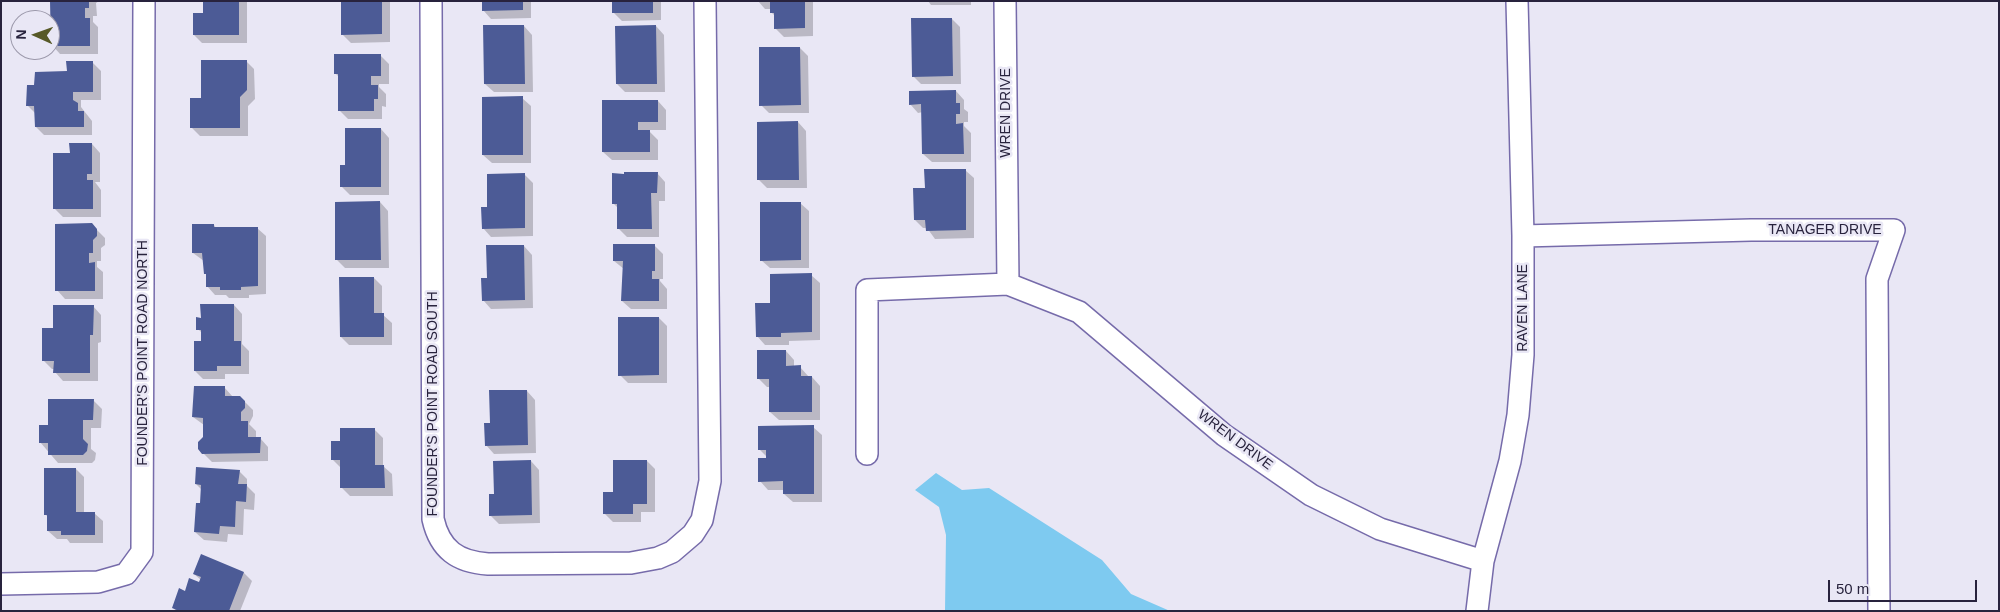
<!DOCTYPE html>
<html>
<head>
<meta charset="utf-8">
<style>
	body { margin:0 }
	#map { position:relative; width:2000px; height:612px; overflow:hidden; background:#e9e7f5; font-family:Helvetica,sans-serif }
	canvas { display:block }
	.frame { position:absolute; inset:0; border:2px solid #28233d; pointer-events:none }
	.north { position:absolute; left:10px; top:10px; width:50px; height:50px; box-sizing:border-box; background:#e9e7f5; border:1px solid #9c99ab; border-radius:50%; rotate:272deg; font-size:14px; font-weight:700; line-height:20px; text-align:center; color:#28233d }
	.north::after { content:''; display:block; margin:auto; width:18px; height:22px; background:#575927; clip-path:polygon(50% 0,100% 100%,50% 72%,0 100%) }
	.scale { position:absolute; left:1828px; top:580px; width:149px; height:22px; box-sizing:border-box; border:2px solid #28233d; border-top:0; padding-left:6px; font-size:15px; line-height:18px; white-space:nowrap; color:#28233d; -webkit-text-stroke:4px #e9e7f5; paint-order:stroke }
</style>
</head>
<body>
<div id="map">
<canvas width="2000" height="612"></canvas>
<div class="frame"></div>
<div class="north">N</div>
<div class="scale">50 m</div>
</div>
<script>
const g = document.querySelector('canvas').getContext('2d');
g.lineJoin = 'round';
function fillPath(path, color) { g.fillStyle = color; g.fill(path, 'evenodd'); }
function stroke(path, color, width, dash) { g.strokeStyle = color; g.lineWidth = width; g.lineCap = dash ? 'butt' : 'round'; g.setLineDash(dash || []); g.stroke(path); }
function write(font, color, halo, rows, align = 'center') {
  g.font = font + ' Helvetica,sans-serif'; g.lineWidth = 5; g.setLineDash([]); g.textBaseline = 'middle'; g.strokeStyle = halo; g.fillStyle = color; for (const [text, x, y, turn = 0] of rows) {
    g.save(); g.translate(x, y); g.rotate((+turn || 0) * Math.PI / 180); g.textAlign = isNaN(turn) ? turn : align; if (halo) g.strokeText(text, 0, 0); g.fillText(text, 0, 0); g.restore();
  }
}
fillPath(new Path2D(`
	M936 473 962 490 989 488 1102 560 1131 594 1170 611H945L946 535 939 507 915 490Z`), '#7ecaf0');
fillPath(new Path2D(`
	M52 1H99L96 3 97 16H93V22L98 27V54H60L52 45Z
	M204 1H247V43H202L194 35 204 14Z
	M342 1H390V42L351 43 342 34Z
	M483 1H531V18L491 19 483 10Z
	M613 1H661V20L622 21 613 12Z
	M758 1H813V36L784 37 775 28V16L771 12V9H765Z
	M928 1H971V5H931Z
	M952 19 960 27 961 84H921L913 76Z
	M524 26 532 35 533 92H494L485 84Z
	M656 26 664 35 665 92H625L617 84Z
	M800 48 808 56 809 113H769L761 105Z
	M380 55 389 64V84H379V87L386 94V107L382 106V119H348L340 111V78L336 74Z
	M246 61 254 69 255 99 248 106V136H200L192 128 202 99Z
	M92 62 101 71V100H81V107L92 121V135H44L36 127V114L28 106 36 86Z
	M956 91 964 100V109L968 112V122H964V126L971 133V162H932L923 154V112L918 113 910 104Z
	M522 98 531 106V163H492L483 155Z
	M658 101 666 110V130H648L658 140V160H612L603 152Z
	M798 122 806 131 807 188H767L759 180Z
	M381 129 389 138V195H350L342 187 346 167Z
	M92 144 100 153V182H95L101 190V217H63L54 208 71 154Z
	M965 170 974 178V238L935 239 927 228H923L915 220 926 189Z
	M657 173 665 182V201H659V237H627L618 228V208L613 203Z
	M524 174 533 183V236L491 237 483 228 488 208Z
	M380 202 388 211 389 268H345L337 260Z
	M800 203 809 211V268H770L761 260Z
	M92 225 105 238V245L101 248V261H97V267L103 272V299H65L57 290Z
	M214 225 216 228H257L266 236V294L249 295V298H229L226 295H215L207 286V275L205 273 204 261 193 253Z
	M654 245 663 254V279H660V281L667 289V309H631L622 301 624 269 614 261Z
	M524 246 532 255 533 308 491 309 483 300 488 280Z
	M811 275 820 283V340L789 341V345H765L757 336 771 304Z
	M374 278 382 286V314L392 323V345H349L341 337Z
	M234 305 242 314V344L249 351V374H225V379H203L195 371 202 342V333L198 329 202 319Z
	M93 306 101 315V342L98 343V381H63L55 372V369H52L43 360 54 329Z
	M659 318 667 326V383H628L620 375Z
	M786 351 794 360V367H800L809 377H812L820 386V420H779L770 412V387H767L758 378Z
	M224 387 233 397H240L253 410V416L249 424 256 431V438H260L268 447V461L212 462 199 449 204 437V425L193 417Z
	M527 391 535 400 536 453 494 454 486 445 491 425Z
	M93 400 102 409 101 428H91V449L96 453 95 460 92 463H58L40 442 49 426Z
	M813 427 822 435V502H793L784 494V490H768L760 481 767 457 759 449Z
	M374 429 383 438V466L392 474 393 496H350L342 488 340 467 332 459 342 442Z
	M531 461 539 470 540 523 499 524 490 515 495 495Z
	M647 461 655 469V512H641V522H613L604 513 614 493Z
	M76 469 84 477V513H94L103 521V543H70L67 539H57L48 531V517L45 514Z
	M239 471 247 479V486L255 494 254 510 244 509 243 535 228 534 227 542 204 540 195 532 201 504 202 490 196 484Z
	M244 573 252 581 240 611H176L173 607 185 592 200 583 201 580 194 574Z`), '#0003');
fillPath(new Path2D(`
	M50 1H89V8H85V18H90V46H51Z
	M203 1H239V35H193V13H203Z
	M341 1H382V34L341 35Z
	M482 1H523V10L482 11Z
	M612 1H653V13H612Z
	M770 1H805V28L774 29V13H770Z
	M911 18H952L953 76 912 77Z
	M483 25H524L525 84H484Z
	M656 25 657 84H616L615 26Z
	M759 47H800L801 105 759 106Z
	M334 54H381V76H371V85H378V99H374V111H338V74H334Z
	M201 60H247V90L240 97V128H190V98H201Z
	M66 61H93V92H73V100L78 103V111H84V127H35L34 106H26L27 85H34L35 72 67 71Z
	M956 90V103H960V114H956V124L963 123 964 154H922L921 104 909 105V91Z
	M523 96V155H482V97Z
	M602 100H658V122H638V130H650V152H602Z
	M798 121 799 180H757V122Z
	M345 128H381V187H340V165H345Z
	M69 143H92V174H87V180H93V209H53V153H70Z
	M924 169H966V230L926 231 925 220H914L913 188H925Z
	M624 172H658L657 193H651L652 229H617V204H612V173L624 174Z
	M525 173V228L482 229 481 207H487V174Z
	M380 201 381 260H335V202Z
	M760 202H801V260L760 261Z
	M92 223 97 229V236L93 240V253H89V263L95 262V291H55V224Z
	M192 224H214V227H258V286L241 287V290H220V287H206V274H204L202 253H192Z
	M613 244H655V271H652V279H659V301H621L623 261H613Z
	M486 245H524L525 300 482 301 481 278H487Z
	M812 273V332L781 333V337H756L755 303H770V274Z
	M339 277H374V313H384V337H340Z
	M200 304H234V341H241V366H217V371H194V341H201V330H196V317L201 318Z
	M53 305H94L93 335H90V373H53L54 361H42V328H53Z
	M618 317H659V375L618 376Z
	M757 350H786V366L801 365V376H812V412H769V379H757Z
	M194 386H225V396H240L245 401V408L241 412V421H248V437H261L260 453 202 454 198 449V442L203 437V418L192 417Z
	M489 390H527L528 445 485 446 484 423H490Z
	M48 399H94L93 420H83V439L88 444 87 451 83 455H48V443H39V425H48Z
	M814 425V494H783V481L758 482V458H766V450H758V426Z
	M340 428H375V465H384L385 488H340V460H331V441H340Z
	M531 460 532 515 489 516V494H494L493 461Z
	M613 460H647V504H633V514H603V492H613Z
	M196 467 240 470 238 484H247L246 502 236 501 235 527 220 526 219 534 194 532 196 503H200L201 485 195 484Z
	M44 468H76V512H95V535H61V531H47V515H44Z
	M201 554 244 572 229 611H179L172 608 179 588 185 591 189 578 199 582 201 577 193 574Z`), '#4c5b96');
const minor = new Path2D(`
	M431 1 433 519C440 550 458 562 488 564L631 563 658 558 672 552 693 534 702 520 710 481 705 1
	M1005 1 1008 284 1079 312 1224 435 1311 495 1380 529 1483 561
	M1523 236 1751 230H1894L1877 279 1879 611
	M867 454V290L1008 284
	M1 584 98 582 126 574 142 552 144 1
	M1477 611 1483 561 1510 461 1518 415 1523 355V236L1517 1`);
stroke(minor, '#766baa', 24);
stroke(minor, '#fff', 21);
write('14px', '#28233d', '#e9e7f5', [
	["WREN DRIVE",1006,113,-90],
	["TANAGER DRIVE",1825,230],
	["RAVEN LANE",1523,308,-90],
	["FOUNDER'S POINT ROAD NORTH",143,353,-90],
	["FOUNDER'S POINT ROAD SOUTH",433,404,-90],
	["WREN DRIVE",1235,440,37]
]);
</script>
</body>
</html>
